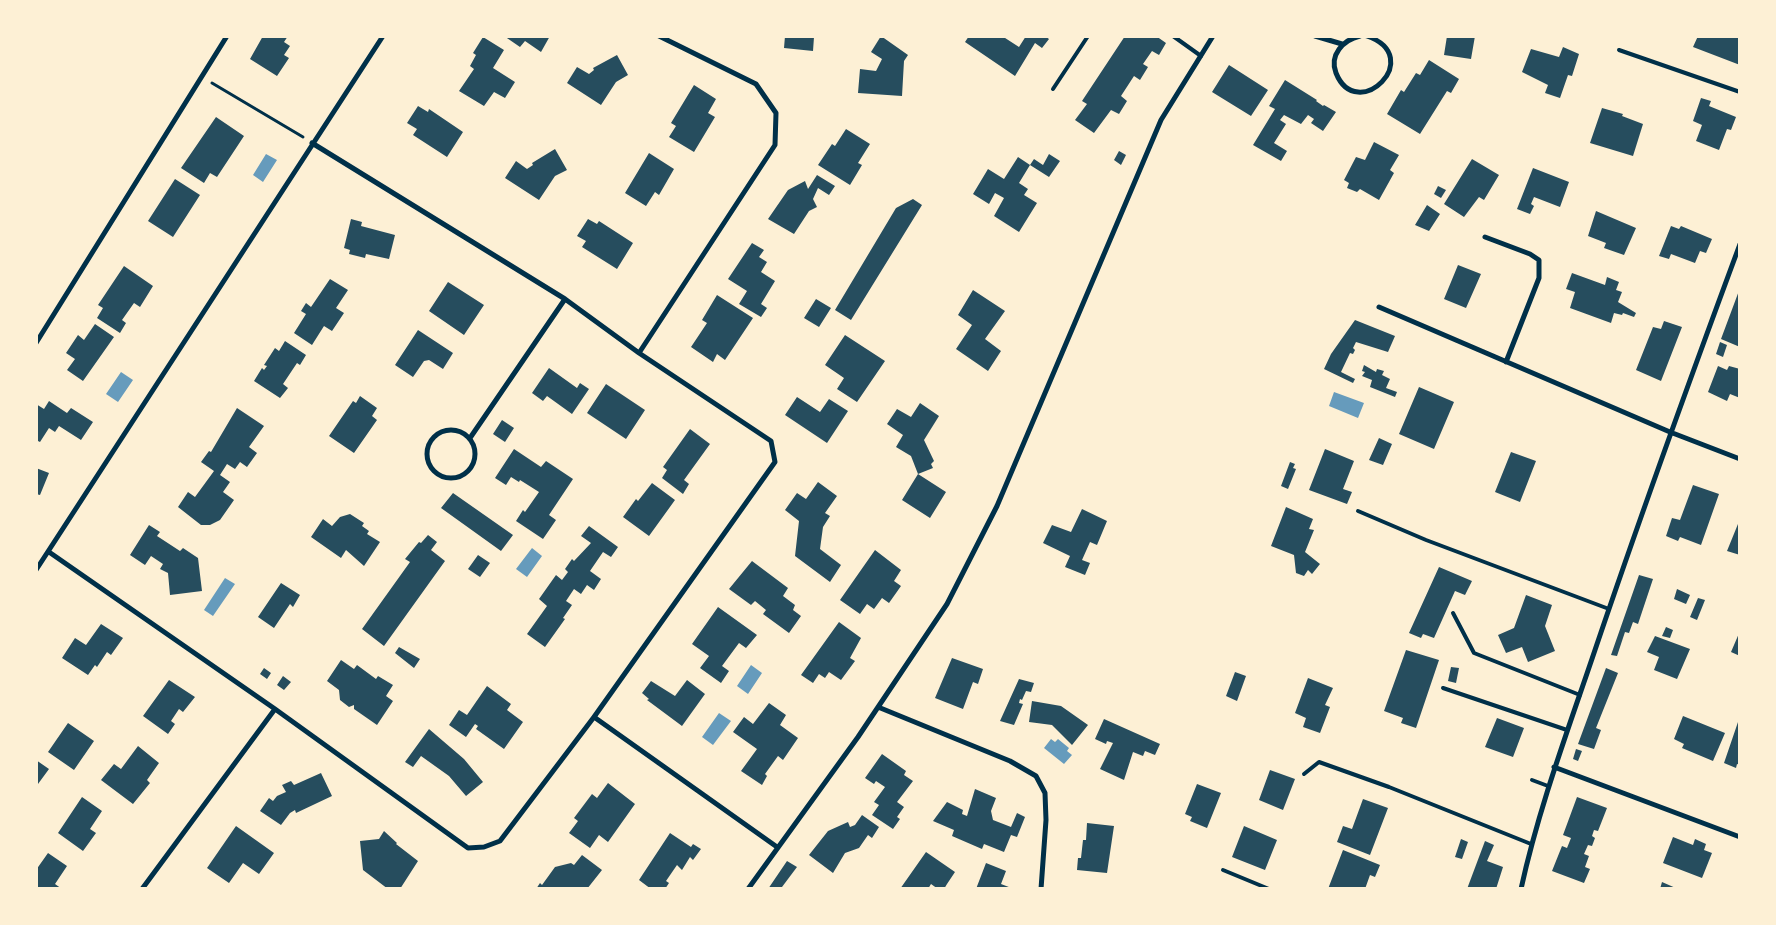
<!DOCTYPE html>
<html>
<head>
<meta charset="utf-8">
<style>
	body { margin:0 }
	#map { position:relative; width:1776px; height:925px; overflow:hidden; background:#fdf0d5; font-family:Figtree,sans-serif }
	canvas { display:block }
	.frame { position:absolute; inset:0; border:38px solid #fdf0d5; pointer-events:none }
</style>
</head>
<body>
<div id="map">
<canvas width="1776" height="925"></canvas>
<div class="frame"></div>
</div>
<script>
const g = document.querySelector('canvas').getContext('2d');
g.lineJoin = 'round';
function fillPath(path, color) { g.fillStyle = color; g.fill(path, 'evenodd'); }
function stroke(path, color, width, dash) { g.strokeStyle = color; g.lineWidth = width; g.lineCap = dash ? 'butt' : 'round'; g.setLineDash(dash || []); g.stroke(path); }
fillPath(new Path2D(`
	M266 154 277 160 263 182 253 175Z
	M121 372 133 380 118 402 106 394Z
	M1334 392 1364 403 1358 418 1329 406Z
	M532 548 542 556 527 577 516 569Z
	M225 578 235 584 213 616 204 610Z
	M751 665 762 673 748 694 737 686Z
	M719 713 731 721 713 745 702 737Z
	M1051 739 1055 742 1058 739 1069 748 1067 751 1072 755 1064 764 1044 748Z`), '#669bbc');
fillPath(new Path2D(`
	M263 36H288L284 42 290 46 284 55 289 58 277 76 250 59Z
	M504 36H550L541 52 525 41 520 47Z
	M785 36 814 37 813 51 784 48Z
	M881 36 908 55 904 61 902 96 858 93 860 69 876 71 882 59 871 52Z
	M969 36H1002L1019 47 1026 36H1045L1049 39 1042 48 1035 43 1015 76 965 42Z
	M1125 36H1156L1166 43 1159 55 1152 51 1143 64 1148 67 1140 80 1134 76 1121 96 1127 101 1119 114 1111 110 1094 133 1075 120 1087 104 1082 101Z
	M1447 36H1475L1471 59 1444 55Z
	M1698 36H1740V65L1693 47Z
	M483 37 504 50 493 68 515 82 505 98 494 92 484 106 459 91 474 69 470 66 476 55 473 53Z
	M1563 47 1579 54 1572 76 1568 75 1560 98 1545 93 1548 85 1522 72 1531 49 1559 57Z
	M617 55 628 75 616 82 601 105 567 83 577 67 589 74 594 70 593 68Z
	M1429 60 1459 79 1451 93 1447 91 1420 134 1387 114 1401 90 1404 92 1416 73 1420 75Z
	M1229 65 1268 90 1251 116 1212 92Z
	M1285 80 1317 100 1316 101 1323 106 1324 105 1336 112 1323 131 1311 123 1314 119 1308 115 1301 124 1284 115 1280 120 1286 124 1274 143 1287 151 1281 161 1253 145 1275 109 1269 106Z
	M694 85 716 99 708 113 715 117 694 152 669 137 676 126 671 123Z
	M1701 98 1711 101 1709 106 1736 117 1731 130 1727 129 1719 150 1696 141 1702 125 1693 121Z
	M418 106 428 112 429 109 463 132 447 157 413 135 417 129 407 123Z
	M1602 108 1623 114 1622 116 1643 124 1633 156 1590 143Z
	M216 117 244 136 217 177 210 173 204 183 181 168Z
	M846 129 870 144 858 163 862 165 850 185 818 165 832 144 835 146Z
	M1374 142 1399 155 1390 170 1394 173 1379 200 1360 189 1357 192 1347 188 1349 183 1344 180 1356 157 1365 160Z
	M555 149 567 170 555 176 539 200 505 178 516 161 527 169 533 165 532 163Z
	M1119 151 1126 155 1121 165 1114 160Z
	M649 153 674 169 659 195 655 192 646 206 625 193Z
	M1049 154 1060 161 1049 177 1030 165 1034 159 1043 165Z
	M1018 157 1030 165 1019 183 1028 189 1024 195 1037 203 1019 232 994 216 1004 198 995 193 989 204 973 194 988 169 1004 179Z
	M1472 159 1499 175 1484 200 1479 197 1464 217 1444 204Z
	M1533 168 1569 182 1560 207 1534 197 1531 204 1534 206 1530 214 1517 209Z
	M817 175 835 186 829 195 818 188 813 199 817 207 809 211 794 234 768 219 788 190 805 181 808 189Z
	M175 179 200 195 173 237 148 221Z
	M1438 186 1446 190 1441 198 1434 194Z
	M913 199 922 205 851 320 835 310 896 208Z
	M1427 205 1440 214 1429 231 1415 225Z
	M1596 211 1636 228 1624 255 1604 248 1606 243 1588 236Z
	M351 219 362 222 361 226 395 235 389 259 366 254 365 258 349 254 350 250 344 248Z
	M588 219 597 224 599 221 633 243 617 269 582 247 586 241 577 236Z
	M1671 226 1679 229 1681 226 1712 239 1706 253 1700 251 1695 263 1671 254 1669 259 1659 256Z
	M752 243 764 250 759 257 767 262 761 272 775 281 761 304 767 308 761 317 739 304 747 291 728 279Z
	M1458 265 1481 274 1466 308 1444 299Z
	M124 266 153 286 140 307 134 303 122 320 126 323 120 333 97 318 103 308 98 305Z
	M1572 273 1605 285 1607 277 1619 282 1616 290 1622 292 1618 302 1636 313 1634 317 1623 313 1622 315 1614 313 1611 323 1570 308 1575 292 1566 289Z
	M330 279 348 290 336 308 344 313 332 331 324 326 312 345 294 333 306 314 301 311 306 303 311 307Z
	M448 282 484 305 464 335 429 311Z
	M1740 288V347L1721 339Z
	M973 290 1005 311 985 339 1001 351 988 371 956 349 972 325 958 315Z
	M717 295 753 318 725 360 717 354 713 362 691 347 707 323 702 320Z
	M816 299 831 308 819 327 804 318Z
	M1355 320 1395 336 1388 352 1356 342 1353 348 1355 350 1353 354 1350 353 1341 372 1355 379 1353 383 1324 369 1331 354Z
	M1664 321 1682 327 1661 381 1636 370 1653 327 1661 329Z
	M95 324 114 337 83 381 67 370 75 359 66 353 78 335 84 340Z
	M418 330 453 353 443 369 429 360 424 361 413 377 395 365Z
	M845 335 885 361 857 402 837 389 844 378 825 365Z
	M285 341 306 355 300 365 297 363 283 384 288 388 280 398 254 381 262 368 264 370 267 366 264 365 275 348 279 351Z
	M1720 342 1727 345 1723 357 1716 354Z
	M1364 365 1376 372 1377 369 1384 371 1382 375 1390 379 1386 388 1397 392 1395 397 1370 387 1372 380 1362 376 1365 372 1362 371Z
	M1718 366 1727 370 1729 366 1740 369V398L1730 394 1727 401 1708 392Z
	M549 368 577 388 580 383 589 389 572 414 547 396 543 401 532 393Z
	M606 384 645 410 626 439 587 413Z
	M1419 387 1454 402 1434 449 1399 434Z
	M360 396 377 408 372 416 377 420 354 453 329 436 353 401 356 403Z
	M797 397 820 412 829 399 848 411 827 443 785 415Z
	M49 401 67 413 71 408 93 422 81 440 59 426 55 432 49 428 40 442 36 440V404L44 409Z
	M920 403 939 416 924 440 934 461 931 464 933 468 918 474 911 456 896 447 903 435 887 424 897 409 911 417Z
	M237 408 264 426 249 447 257 453 247 467 240 462 235 469 227 464 220 475 230 482 223 492 234 500 220 520 210 525H201L178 507 188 492 195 497 214 471 201 462 209 451 211 452Z
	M502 420 514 428 505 442 493 434Z
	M690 429 710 444 684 480 689 484 683 494 662 478 667 470 663 467Z
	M1379 438 1392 444 1383 465 1369 460Z
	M514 449 541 467 546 461 573 479 549 515 556 520 543 539 516 521 523 510 525 512 539 492 520 480 519 482 511 477 506 485 495 478Z
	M1325 449 1354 461 1343 489 1352 492 1347 504 1309 490Z
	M1511 452 1536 461 1520 502 1495 492Z
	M1290 462 1295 464 1293 468 1296 469 1288 489 1281 486Z
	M36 468 49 473 40 495 36 494Z
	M918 474 946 492 930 518 902 500Z
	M818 482 837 496 825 513 830 516 823 527 820 549 841 565 830 582 795 556 799 521 785 510 797 493 806 499Z
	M652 483 675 500 649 536 623 517 636 499 638 501Z
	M1693 485 1719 494 1701 545 1680 537 1678 541 1666 536 1672 518 1680 520Z
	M453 493 513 535 501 551 441 508Z
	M1286 507 1313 519 1309 529 1314 530 1305 552 1320 564 1312 574 1308 570 1304 576 1296 573 1294 555 1271 546Z
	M1082 509 1107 521 1097 545 1090 542 1082 560 1090 563 1085 575 1065 567 1070 556 1043 543 1052 525 1071 532Z
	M350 514 364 523 362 526 369 531 367 534 380 542 364 566 346 550 341 558 311 537 323 519 332 526 340 517Z
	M1740 519V555L1727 551Z
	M149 525 160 532 157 536 180 551 183 548 198 558 202 591 170 595 168 573 160 569 163 564 151 556 145 565 130 555Z
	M589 526 618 547 611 557 603 552 590 571 601 579 594 590 587 585 581 594 574 589 566 601 572 605 563 618 565 619 545 647 527 634 547 606 539 599 556 575 562 580 568 572 565 569 572 559 574 561 591 543 581 536Z
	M428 535 437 542 431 550 445 561 384 646 362 629 410 562 405 559 419 542 421 543Z
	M875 550 901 570 894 581 901 586 889 603 882 598 874 609 867 604 860 614 840 600Z
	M478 555 490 563 480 577 468 569Z
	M752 561 788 588 783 596 795 605 793 610 801 616 789 633 763 614 766 610 755 601 751 605 729 589Z
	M1439 567 1472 581 1465 595 1455 591 1434 638 1423 634 1421 638 1409 633Z
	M1639 575 1653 579 1638 624 1633 622 1629 633 1625 632 1617 656 1611 655Z
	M281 583 300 595 293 607 290 604 274 628 258 617Z
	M1677 589 1690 595 1686 604 1674 599Z
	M1526 595 1552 605 1545 626 1555 651 1528 662 1522 647 1506 653 1498 635 1514 628Z
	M1698 598 1705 600 1697 620 1690 617Z
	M718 607 757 635 746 648 739 643 722 666 729 671 721 683 700 668 709 656 692 644Z
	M839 622 861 638 850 658 855 661 841 680 829 672 825 678 819 674 813 683 801 675Z
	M101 624 123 638 111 655 107 652 97 667 95 665 88 675 62 658 75 638 86 645Z
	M1666 627 1673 630 1670 638 1662 636Z
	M1740 631V656L1731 652Z
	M1655 636 1690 649 1677 679 1654 670 1659 657 1647 652Z
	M399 647 420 659 414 668 395 653Z
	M1406 650 1439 660 1416 728 1401 723 1403 718 1384 711Z
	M952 658 983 669 978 684 973 682 963 709 935 698Z
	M341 660 354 669 357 665 376 679 378 676 393 685 386 696 393 701 377 725 354 709V705L349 707 340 700 339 690 327 681Z
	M1451 667 1459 668 1456 683 1448 681Z
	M264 668 271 673 267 679 260 674Z
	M1606 668 1618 673 1596 728 1601 730 1594 749 1578 744Z
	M1235 672 1246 676 1237 701 1226 696Z
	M283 676 291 682 284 690 277 685Z
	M1308 678 1333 688 1325 705 1330 707 1320 733 1303 727 1306 718 1295 713Z
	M1019 679 1034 683 1031 692 1026 691 1022 700 1020 699 1019 703 1023 704 1014 725 1000 721Z
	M169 680 195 697 183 712 179 709 171 721 175 724 168 734 143 716Z
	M687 680 705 694 682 726 647 700 649 699 642 693 651 681 675 696Z
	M487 686 511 704 507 710 523 722 504 749 476 729 478 726 475 724 466 737 449 725 459 710 467 715Z
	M1032 701 1061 706 1088 725 1072 745 1052 725 1029 722Z
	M769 703 786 715 780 725 798 738 783 760 778 756 765 774 767 776 762 785 741 771 757 749 733 732 744 717 753 724Z
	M1683 716 1725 733 1713 761 1682 748 1684 744 1674 739Z
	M1497 718 1524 728 1513 757 1485 747Z
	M1104 719 1160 744 1155 755 1145 751 1143 756 1133 752 1124 780 1100 769 1113 743 1107 741 1106 744 1095 739Z
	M1738 722 1740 765 1737 764 1736 768 1724 763Z
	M68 723 94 741 74 770 48 752Z
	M429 729 464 759 483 782 466 796 449 776 421 756 413 767 405 762Z
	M138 746 159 763 147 780 150 783 133 804 101 780 114 764 121 769Z
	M1576 749 1582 751 1578 761 1573 759Z
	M882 754 906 771 904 775 913 781 897 802 904 807 897 817 900 819 893 829 872 815 879 805 874 802 885 787 876 781 874 784 865 778Z
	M36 760 49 769 38 784 36 783Z
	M1270 770 1295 779 1283 810 1259 800Z
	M321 773 332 796 296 813 295 810 290 813 281 825 260 811 269 798 273 801 277 796 286 792 282 785 291 781 294 785Z
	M608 783 635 804 608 842 599 835 590 848 569 833 578 821 574 818 592 794 597 798Z
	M1197 784 1221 793 1207 828 1190 821 1192 817 1185 814Z
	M975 789 996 798 991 811 993 820 1011 827 1017 813 1025 817 1017 837 1011 835 1004 852 984 844 982 849 952 836 954 830 933 821 947 802 963 810 962 814 967 816Z
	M82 797 102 811 90 829 96 833 83 851 58 833Z
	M1577 797 1607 808 1598 831 1594 830 1592 836 1595 838 1592 846 1588 845 1584 854 1589 856 1585 867 1590 869 1584 883 1552 871 1562 846 1567 848 1571 838 1563 835Z
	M1363 799 1388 808 1370 855 1337 842 1343 826 1352 829Z
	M862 815 879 827 872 838 868 835 859 848 845 853 833 873 809 855 828 831 848 822 850 827 855 825Z
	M1087 823 1114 826 1107 873 1077 870 1078 858H1081L1083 840H1086Z
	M236 826 274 853 259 874 243 863 229 883 207 868Z
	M1244 826 1277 840 1265 870 1232 857Z
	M384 831 397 843 396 844 418 861 400 889H388L363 870 360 841 379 839Z
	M670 833 691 847 693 844 701 849 693 860 690 857 682 870 677 865 666 881 669 883 665 889H651L639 880Z
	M1673 837 1693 845 1695 839 1706 844 1704 850 1712 853 1702 878 1663 863Z
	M1461 839 1468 842 1462 859 1455 857Z
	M1485 841 1494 845 1487 861 1503 867 1496 889H1467Z
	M1343 850 1380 865 1375 877 1370 875 1365 889H1328Z
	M926 852 955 872 947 884 944 889H938L931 884 928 889H900Z
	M48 853 67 866 55 884 62 889H36V870Z
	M582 855 602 870 587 889H536L540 883 542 885 555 867 571 863 574 865Z
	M787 861 797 867 782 887 783 889H768Z
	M986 863 1006 871 1001 884 1014 889H976Z
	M1662 882 1678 889H1660Z`), '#264d5e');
stroke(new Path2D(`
	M212 83 303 137`), '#003049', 3);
stroke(new Path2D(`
	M1173 36 1201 56
	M1619 50 1740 92
	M1053 89 1088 36
	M1358 511 1426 540 1609 609
	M1453 613 1474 653 1580 695
	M1443 688 1567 730
	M1304 774 1319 762 1389 787 1531 844
	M1532 780 1548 786
	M1223 870 1269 889`), '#003049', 4);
stroke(new Path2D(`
	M1315 36 1342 44
	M1360 36C1343 40 1329 55 1336 73 1357 125 1427 57 1367 36
	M1485 237 1530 254 1539 260V278L1506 362
	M1379 307 1670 432 1740 459
	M36 343 227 36
	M639 353 775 145 776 113 756 84 659 36
	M427 454a24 24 0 1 1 48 0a24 24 0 1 1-48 0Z
	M470 438 565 299
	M49 552 275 709 468 848 484 847 500 841 594 717 775 462 771 441 639 353 565 299 312 143
	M36 570 383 36
	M878 707 1010 761 1036 776 1045 793 1046 820 1041 889
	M594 717 777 847
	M1554 767 1740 837
	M142 889 275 709
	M748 889 858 737 947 604 997 506 1161 120 1213 36
	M1521 889C1539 807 1568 730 1595 650 1641 514 1690 379 1740 244`), '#003049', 5);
</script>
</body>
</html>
